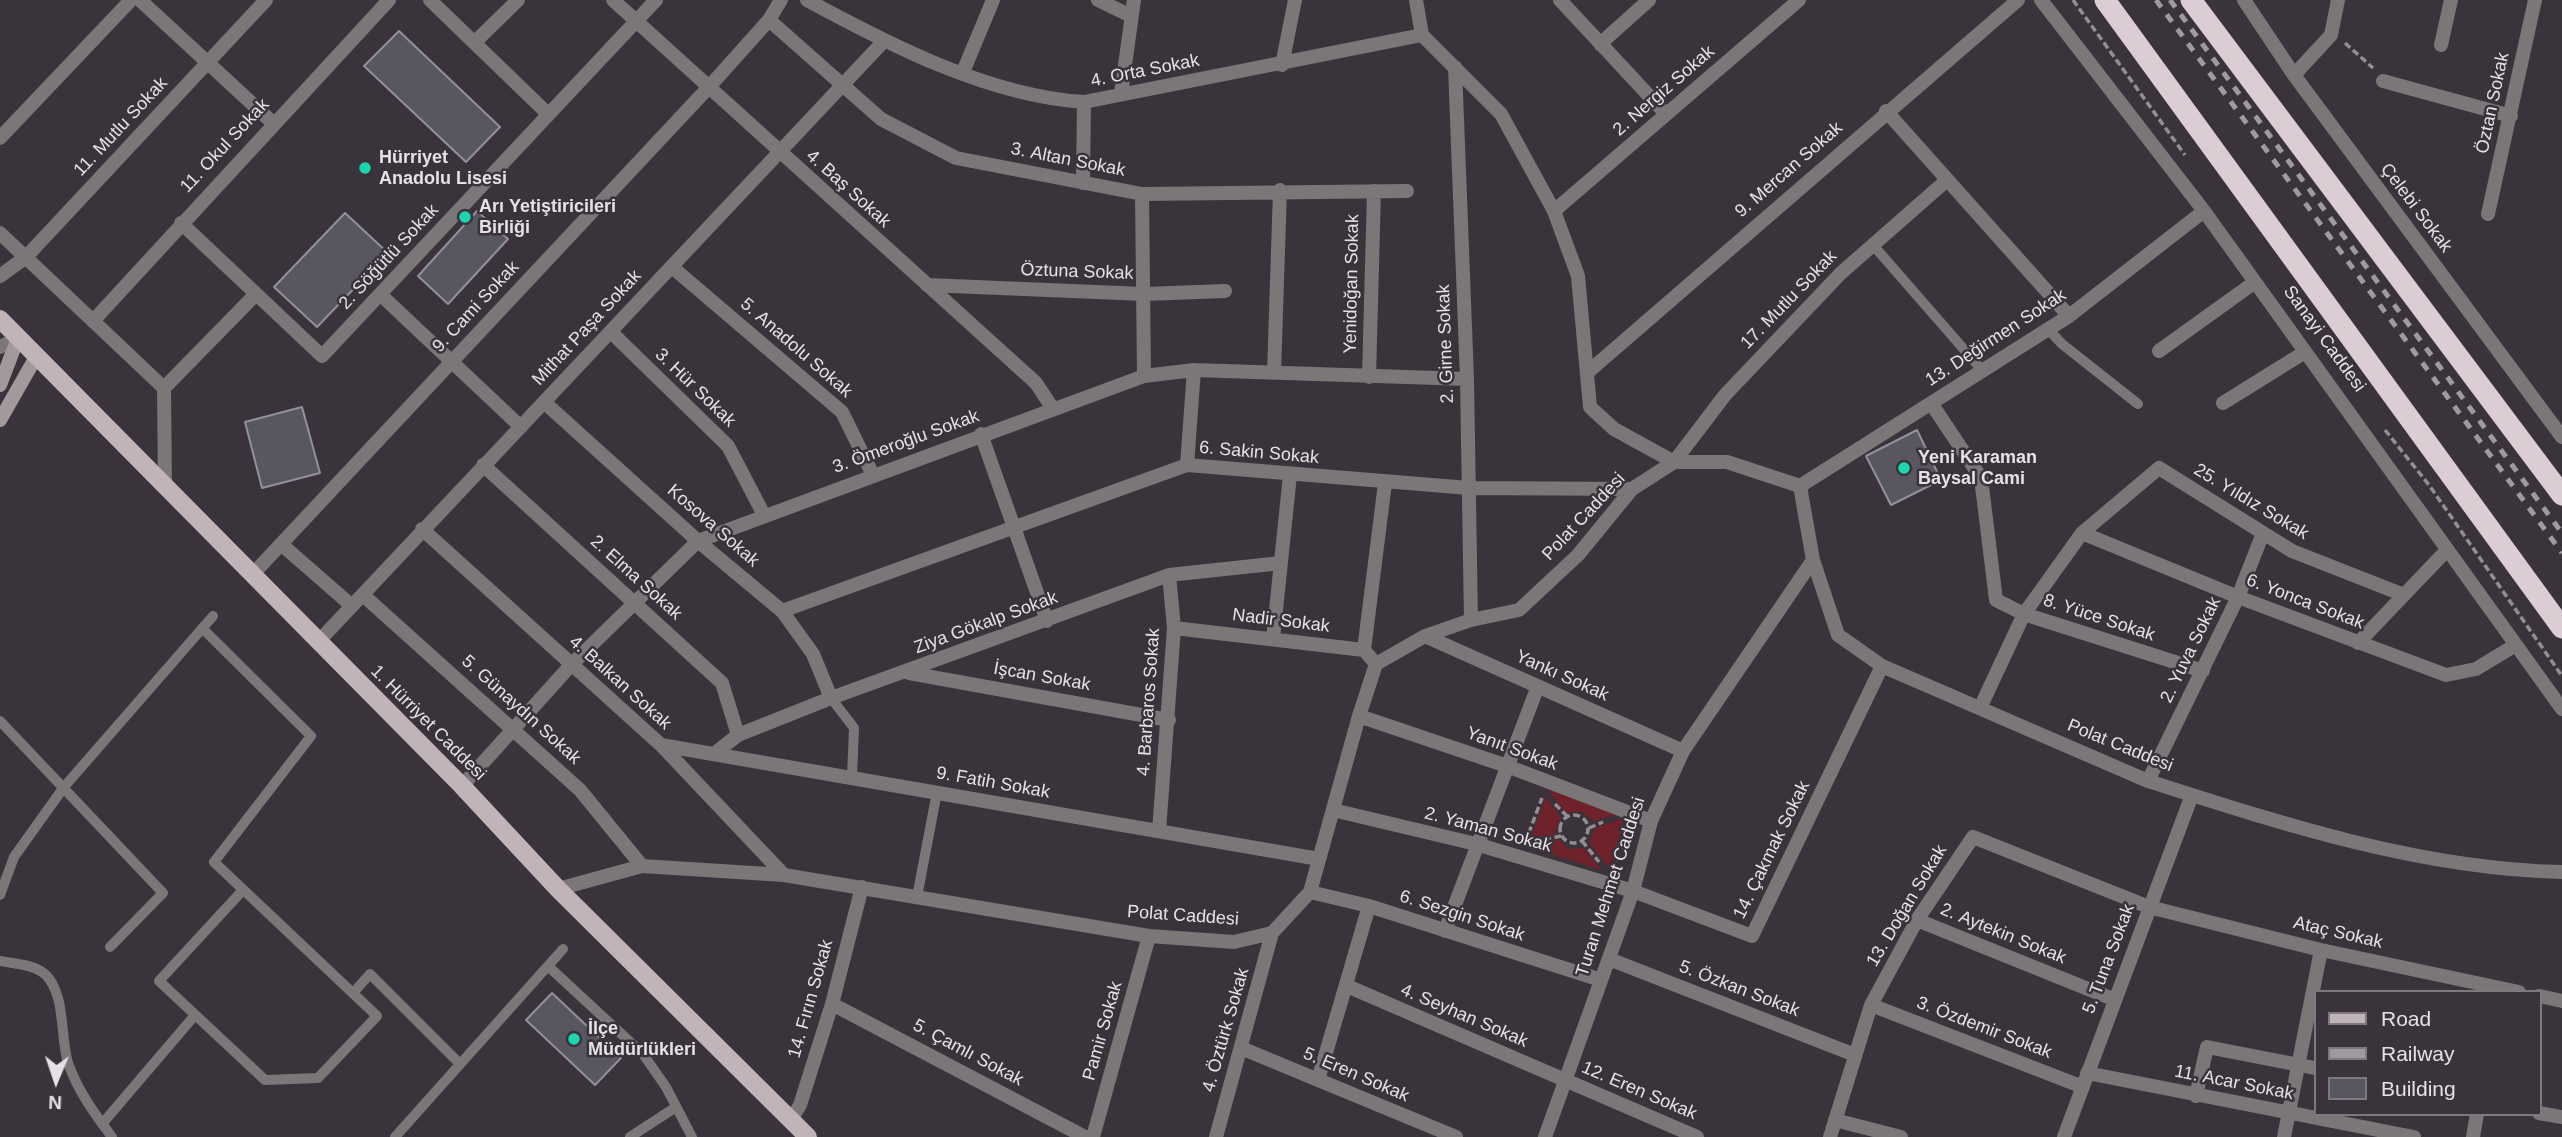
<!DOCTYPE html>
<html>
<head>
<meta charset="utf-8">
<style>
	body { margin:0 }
	#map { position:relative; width:2562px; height:1137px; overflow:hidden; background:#3a333b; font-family:Helvetica,sans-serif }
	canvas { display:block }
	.legend { position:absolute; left:2314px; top:990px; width:228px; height:126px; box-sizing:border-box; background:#3a333b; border:2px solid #7e797f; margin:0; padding:9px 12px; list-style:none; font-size:21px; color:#e5e1e6 }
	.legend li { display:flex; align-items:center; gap:14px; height:35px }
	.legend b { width:35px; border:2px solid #7e797f }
	.north { position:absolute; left:21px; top:1046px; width:70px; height:70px; -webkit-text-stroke:5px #3a333b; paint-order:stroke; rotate:182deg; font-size:19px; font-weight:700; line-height:28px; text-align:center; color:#e5e1e6 }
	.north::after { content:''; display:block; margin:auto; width:24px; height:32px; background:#e5e1e6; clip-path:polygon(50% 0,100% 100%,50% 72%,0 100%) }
</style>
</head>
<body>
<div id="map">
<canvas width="2562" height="1137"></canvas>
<ul class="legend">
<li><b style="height:9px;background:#c0b4b9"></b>Road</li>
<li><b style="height:9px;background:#9f9aa0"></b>Railway</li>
<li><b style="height:19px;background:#575661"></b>Building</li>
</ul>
<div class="north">N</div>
</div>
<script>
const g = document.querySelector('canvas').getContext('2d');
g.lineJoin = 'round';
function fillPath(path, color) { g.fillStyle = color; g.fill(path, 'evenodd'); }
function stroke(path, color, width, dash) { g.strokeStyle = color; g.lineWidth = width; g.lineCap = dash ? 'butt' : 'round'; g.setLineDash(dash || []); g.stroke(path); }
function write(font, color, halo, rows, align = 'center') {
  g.font = font + ' Helvetica,sans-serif'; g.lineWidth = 5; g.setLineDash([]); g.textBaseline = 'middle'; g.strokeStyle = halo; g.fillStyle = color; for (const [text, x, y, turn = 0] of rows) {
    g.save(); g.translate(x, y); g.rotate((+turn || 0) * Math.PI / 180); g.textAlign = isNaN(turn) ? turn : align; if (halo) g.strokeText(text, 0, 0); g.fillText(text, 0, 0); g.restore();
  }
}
fillPath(new Path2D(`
	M1551 790 1622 814 1594 821 1580 811 1566 813 1549 792Z
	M1546 797 1561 818 1554 835 1530 840Z
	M1624 818 1611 868H1609L1589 843 1595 828Z
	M1558 839 1569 849 1584 848 1602 870 1532 848Z`), '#6f2229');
const building = new Path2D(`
	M399 31 500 127 466 162 364 66Z
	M477 211 508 239 448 304 418 276Z
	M345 213 388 253 317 327 274 287Z
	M302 407 320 473 262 488 245 422Z
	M1917 430 1941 480 1891 505 1866 456Z
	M552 993 621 1058 595 1085 526 1020Z`);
fillPath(building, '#575661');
stroke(building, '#92909c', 2);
stroke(new Path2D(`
	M2073 0 2185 155
	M2345 43 2373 68
	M2385 430 2429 485 2562 676
	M1555 804 1567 816
	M1560 829a14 14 0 1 1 28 0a14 14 0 1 1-28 0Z
	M1589 828 1603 822
	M1582 841 1599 862
	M1534 842 1561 836
	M1525 843 1542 798`), '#938d94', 3.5, [7, 3.5]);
stroke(new Path2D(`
	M1873 245 1982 370
	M2048 329 2062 344 2138 404
	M202 628 311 736 214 862C268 913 323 965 377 1016L318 1078 265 1080 159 981 243 890
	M831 698 854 728 852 777
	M0 721 163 893 110 947
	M0 895 14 857 64 787 213 616
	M917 897 937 792
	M0 961C15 964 34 964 46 975 66 996 60 1037 68 1063 78 1091 94 1113 112 1137
	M548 966 643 1054 666 1087 692 1137
	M353 993 370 974 460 1064
	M102 1124 195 1015
	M395 1137 563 949
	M630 1137 676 1107`), '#7b7678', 10);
stroke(new Path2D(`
	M140 0 273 123
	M430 0 547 113
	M613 0 1036 383 1053 409
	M807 0C890 45 989 96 1084 102L1422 35
	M1098 0 1131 16
	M1416 0 1422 35
	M1560 0 1666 114
	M2041 0 2204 211 2562 709
	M2244 0 2294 75 2562 437
	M769 20 881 119 956 158 1142 194 1407 191
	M1422 35 1501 114 1554 211 1578 276 1590 407 1614 429 1674 462 1725 395 1841 273 1947 180
	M475 42 518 0
	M1600 44 1649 0
	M2441 45 2451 0
	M1282 65 1295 0
	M1455 67 1467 379 1471 620
	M963 72 993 0
	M2294 75 2331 35 2338 0
	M2383 81 2511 116
	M1121 94 1134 0
	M1886 111 2069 316
	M0 138 131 0
	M1083 183 1084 102
	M1142 194 1144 376
	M1554 211 1799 0
	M2488 214 2535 0
	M181 223 322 356 656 0
	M0 233 164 388 165 487
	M672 267 842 412 873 475
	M0 276 26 257 266 0
	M927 285 1144 294 1225 291
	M381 295 521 427
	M93 321 389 0
	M611 332 728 446 764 515
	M0 347 18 338
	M2159 351 2255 282
	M1588 372 2018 0
	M1274 373 1280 190
	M1369 377 1374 191
	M164 388 256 294
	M544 402 698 541 782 611 813 654 831 698
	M1931 403 1981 478 1996 600 2024 614 2203 671
	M2223 403 2305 352
	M981 434 1047 621
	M483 465 722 683 738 735
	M1187 465 1194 370
	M1800 486 2069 316 2204 211
	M422 529 661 745 784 875
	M2082 533 2238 597 2446 675 2476 669 2514 646
	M281 544 352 606
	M252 575 708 88 769 20 781 0
	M363 595 580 790 642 866
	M782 611 1187 465 1469 488 1632 489
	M1174 628 1364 650 1376 664
	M1425 636 1683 751
	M1273 639 1290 475
	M318 642 884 41
	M2358 643 2447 550
	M1364 650 1385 483
	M909 673 1169 720
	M1980 708 2024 614 2082 533 2159 468 2292 551 2404 595
	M1359 716 1507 766 1651 821
	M661 745 1319 859
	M715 753 738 735 831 698 1169 575 1281 563
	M2148 781 2238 597 2263 533
	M462 786 571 665 698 541 1144 376 1194 370 1467 379
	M1333 810 1476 844 1633 891 1752 936 1882 666
	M1159 831 1174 628 1169 575
	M558 889 642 866 784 875 1149 936 1234 942 1272 933 1310 892 1359 716 1376 664 1425 636 1471 620 1519 610 1578 555 1632 489 1674 462H1727L1800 486 1813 560 1838 635 1882 666 2148 781C2282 824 2421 869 2562 872
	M1310 892 1369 906 1601 980
	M1917 920 2113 999
	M1445 931 1538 686
	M1609 959 1855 1055
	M1347 986 1697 1137
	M2539 996 2562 1001
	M832 1004 1085 1137
	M1871 1005 2083 1087
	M1241 1048 1456 1137
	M2087 1073 2414 1137
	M1318 1080 1369 906
	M2196 1096 2207 1047 2315 1068
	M2539 1113 2562 1117
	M791 1120 800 1105 832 1004 862 887
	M1835 1120 1901 1137
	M1093 1137 1149 936
	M1216 1137 1272 933
	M1545 1137 1633 891 1651 821 1683 751 1813 560
	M1830 1137 1871 1005 1917 920 1973 837 2149 907 2321 950 2519 992
	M2064 1137 2192 795
	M2284 1137 2321 950
	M2473 1137 2477 1114`), '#7b7678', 14);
stroke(new Path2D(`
	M0 385 18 338
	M0 420 36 357`), '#a2999d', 14);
stroke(new Path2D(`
	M0 319 462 786 558 889 808 1137`), '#c0b4b9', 18);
stroke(new Path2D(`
	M2105 0 2562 628
	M2191 0 2562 495`), '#dbcdd3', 21);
stroke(new Path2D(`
	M2156 0 2562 553
	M2170 0 2562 533`), '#9f9aa0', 5, [9, 9]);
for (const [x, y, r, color] of [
	[365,168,7,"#1dd5b1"],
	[465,217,7,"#1dd5b1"],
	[1904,468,7,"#1dd5b1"],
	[574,1039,7,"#1dd5b1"]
]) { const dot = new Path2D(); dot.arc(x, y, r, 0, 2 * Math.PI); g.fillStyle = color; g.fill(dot); stroke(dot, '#3a333b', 2.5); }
write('18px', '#e5e1e6', '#3a333b', [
	["4. Orta Sokak",1145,71,-11],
	["2. Nergiz Sokak",1664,91,-41],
	["Öztan Sokak",2493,103,-78],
	["11. Mutlu Sokak",121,127,-47],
	["11. Okul Sokak",225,146,-47],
	["3. Altan Sokak",1068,160,11],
	["9. Mercan Sokak",1789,170,-41],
	["4. Baş Sokak",848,189,42],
	["Çelebi Sokak",2416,208,53],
	["2. Söğütlü Sokak",389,257,-47],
	["Öztuna Sokak",1077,272,2],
	["Yenidoğan Sokak",1352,284,-89],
	["17. Mutlu Sokak",1789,300,-46],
	["9. Cami Sokak",476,307,-47],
	["Mithat Paşa Sokak",587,328,-47],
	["13. Değirmen Sokak",1996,338,-33],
	["Sanayi Caddesi",2324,339,54],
	["2. Girne Sokak",1446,344,-92],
	["5. Anadolu Sokak",796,348,41],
	["3. Hür Sokak",695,388,44],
	["3. Ömeroğlu Sokak",906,442,-20],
	["6. Sakin Sokak",1259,453,5],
	["25. Yıldız Sokak",2251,502,31],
	["Polat Caddesi",1584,517,-47],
	["Kosova Sokak",713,526,41],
	["2. Elma Sokak",636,578,42],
	["6. Yonca Sokak",2305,602,21],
	["8. Yüce Sokak",2099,618,18],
	["Nadir Sokak",1281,621,7],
	["Ziya Gökalp Sokak",986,623,-20],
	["2. Yuva Sokak",2191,650,-64],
	["Yankı Sokak",1562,676,24],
	["İşcan Sokak",1042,677,10],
	["4. Balkan Sokak",620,683,42],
	["4. Barbaros Sokak",1149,702,-86],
	["5. Günaydın Sokak",521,710,42],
	["1. Hürriyet Caddesi",428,723,45],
	["Polat Caddesi",2120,746,22],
	["Yanıt Sokak",1512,749,20],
	["9. Fatih Sokak",993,783,10],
	["2. Yaman Sokak",1488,830,15],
	["14. Çakmak Sokak",1772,850,-64],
	["Turan Mehmet Caddesi",1611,887,-72],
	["13. Doğan Sokak",1907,906,-59],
	["Polat Caddesi",1183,916,4],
	["6. Sezgin Sokak",1462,916,18],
	["Ataç Sokak",2338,933,13],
	["2. Aytekin Sokak",2003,934,22],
	["5. Tuna Sokak",2109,959,-69],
	["5. Özkan Sokak",1739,989,21],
	["14. Fırın Sokak",811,999,-74],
	["4. Seyhan Sokak",1464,1016,23],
	["3. Özdemir Sokak",1984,1028,21],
	["4. Öztürk Sokak",1226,1030,-74],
	["Pamir Sokak",1103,1031,-74],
	["5. Çamlı Sokak",968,1053,28],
	["5. Eren Sokak",1356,1075,23],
	["11. Acar Sokak",2234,1083,11],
	["12. Eren Sokak",1639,1091,23]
]);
write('bold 18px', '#e5e1e6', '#3a333b', [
	["Hürriyet",379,158],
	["Anadolu Lisesi",379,179],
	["Arı Yetiştiricileri",479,207],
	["Birliği",479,228],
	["Yeni Karaman",1918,458],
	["Baysal Cami",1918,479],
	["İlçe",588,1029],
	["Müdürlükleri",588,1050]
], 'left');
</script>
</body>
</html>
